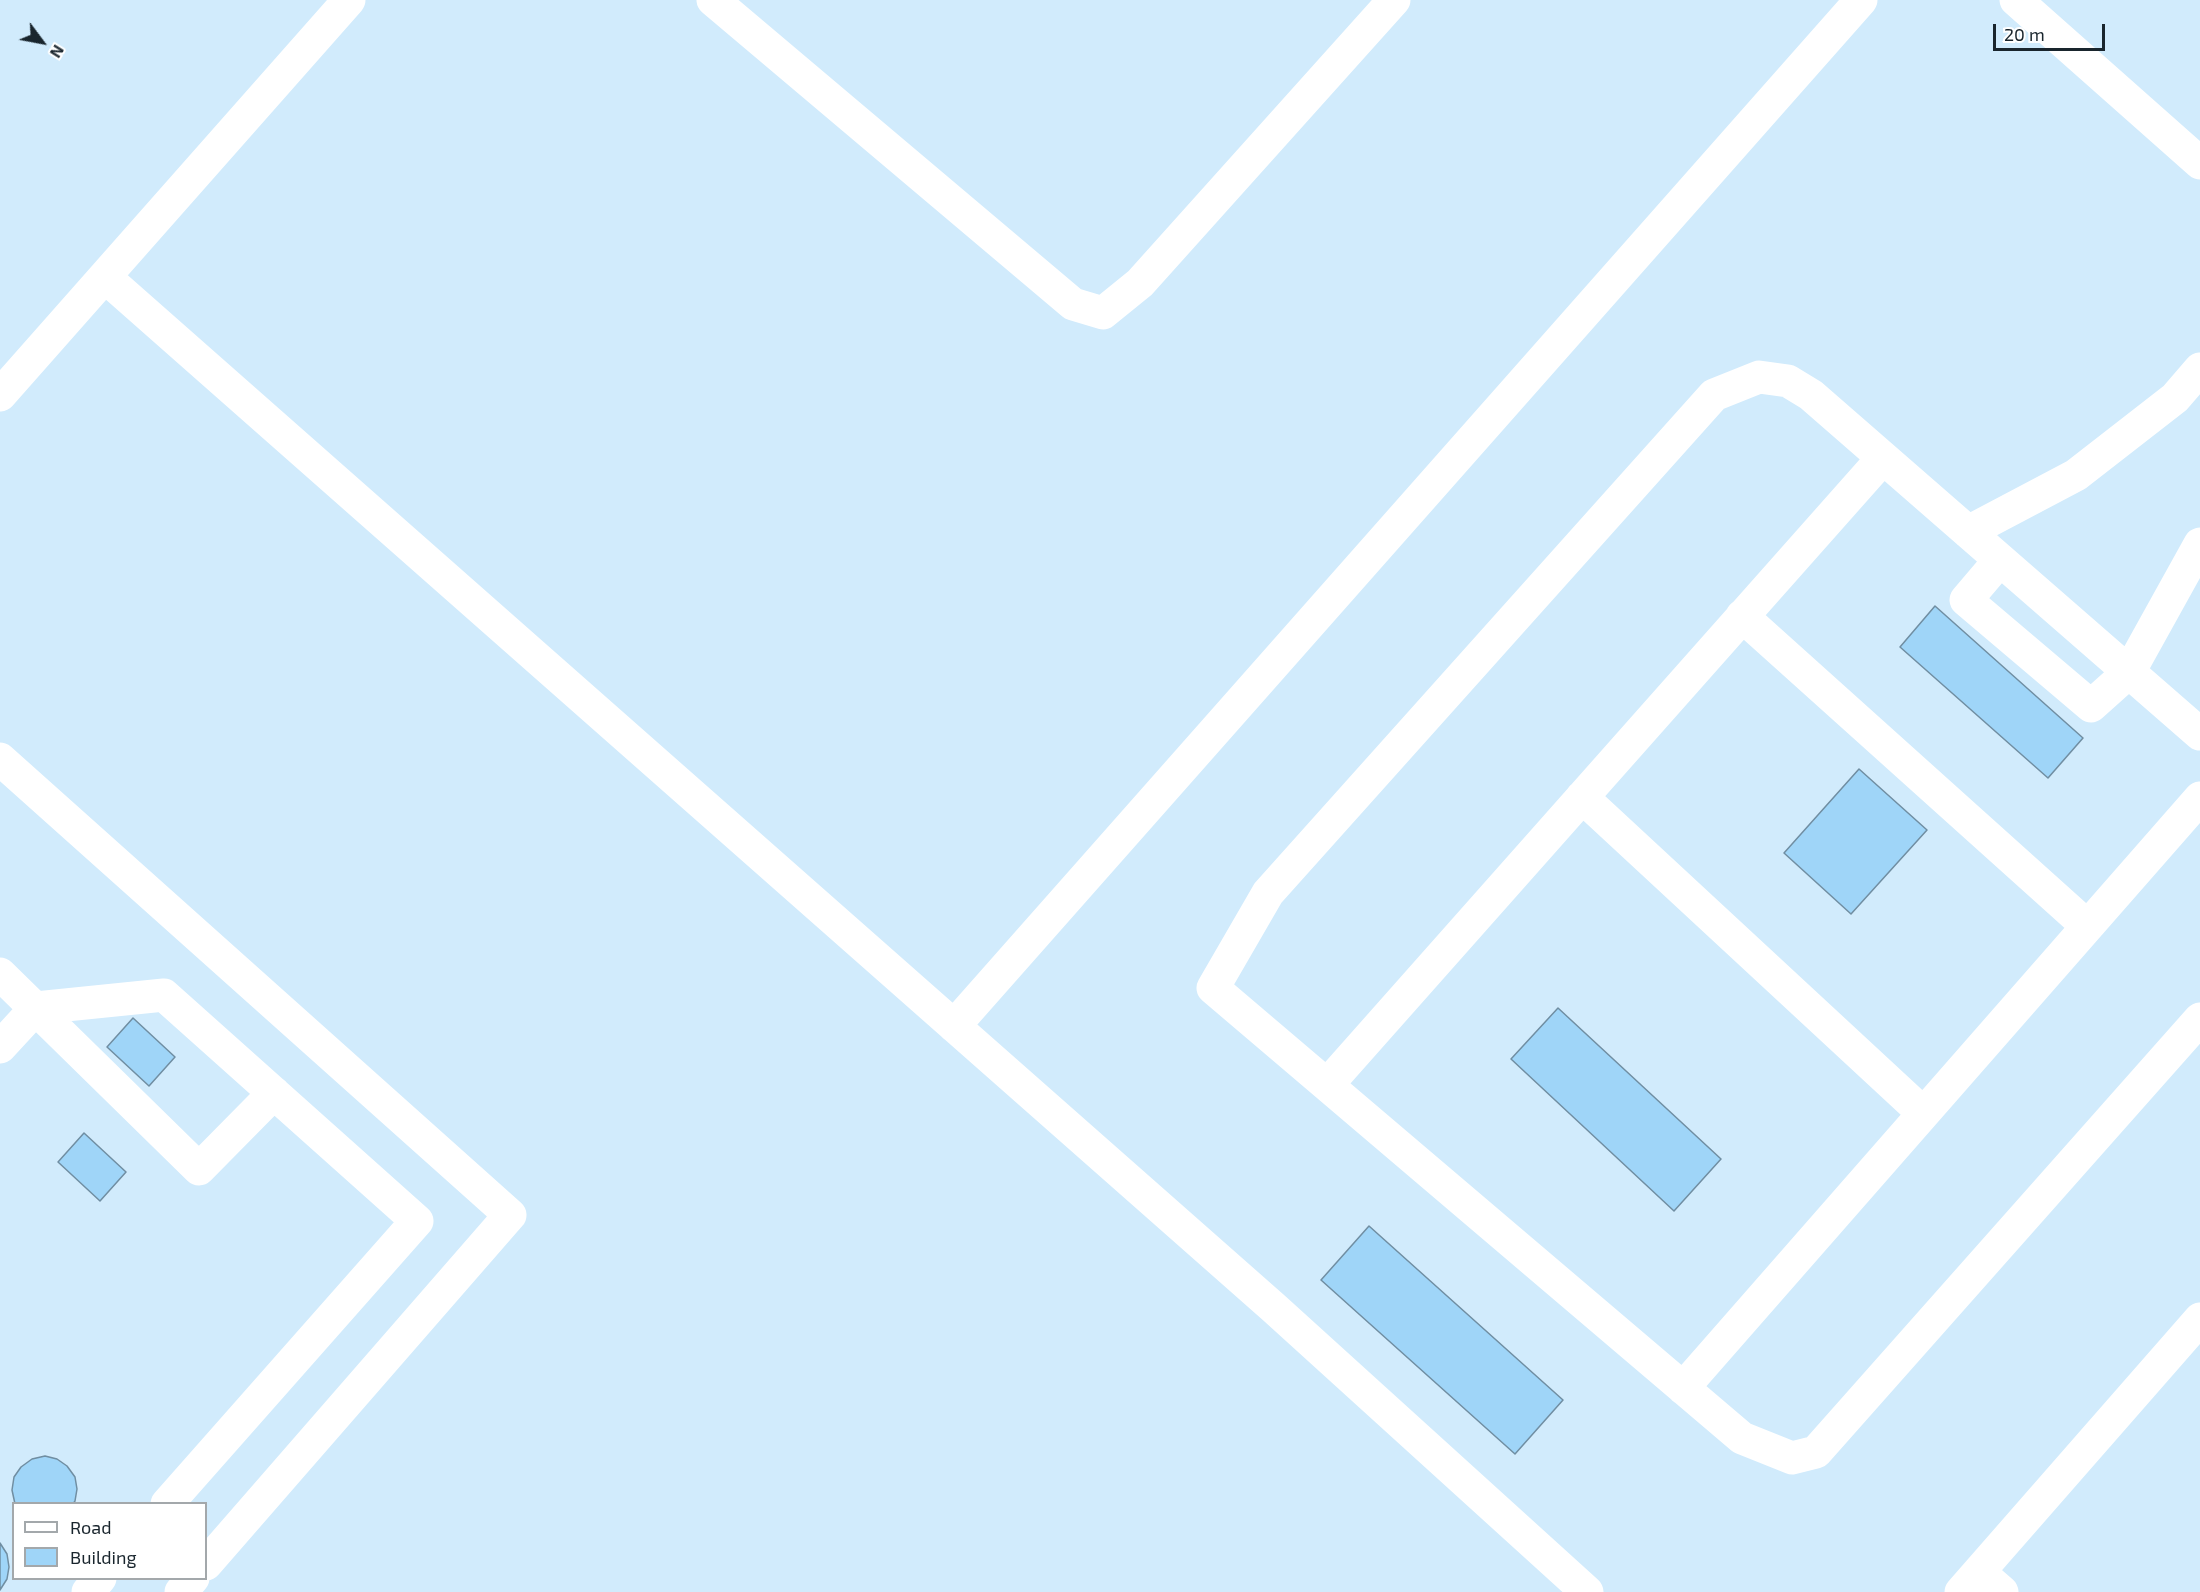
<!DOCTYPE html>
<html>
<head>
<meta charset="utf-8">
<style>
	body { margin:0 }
	#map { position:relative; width:2200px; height:1592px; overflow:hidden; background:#d1ebfc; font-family:"Exo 2",sans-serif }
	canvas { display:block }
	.legend { position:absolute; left:12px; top:1502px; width:195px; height:78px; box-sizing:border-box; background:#fff; border:2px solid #a3a8ab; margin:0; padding:8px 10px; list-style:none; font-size:18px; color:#19252d }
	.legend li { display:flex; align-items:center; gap:12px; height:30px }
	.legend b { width:30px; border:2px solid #a3a8ab }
	.north { position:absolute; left:12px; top:12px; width:60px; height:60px; -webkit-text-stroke:4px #fff; paint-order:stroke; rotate:122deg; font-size:16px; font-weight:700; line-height:24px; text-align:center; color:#19252d }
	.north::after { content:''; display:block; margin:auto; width:21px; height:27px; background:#19252d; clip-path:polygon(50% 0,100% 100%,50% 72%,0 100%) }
	.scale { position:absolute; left:1993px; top:24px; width:112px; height:27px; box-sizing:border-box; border:3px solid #19252d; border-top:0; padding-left:8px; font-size:18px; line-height:21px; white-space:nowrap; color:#19252d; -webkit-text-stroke:4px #fff; paint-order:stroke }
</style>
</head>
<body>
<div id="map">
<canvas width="2200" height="1592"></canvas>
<ul class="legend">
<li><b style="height:8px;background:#fff"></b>Road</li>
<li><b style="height:16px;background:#9fd5f8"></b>Building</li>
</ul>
<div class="north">N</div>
<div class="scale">20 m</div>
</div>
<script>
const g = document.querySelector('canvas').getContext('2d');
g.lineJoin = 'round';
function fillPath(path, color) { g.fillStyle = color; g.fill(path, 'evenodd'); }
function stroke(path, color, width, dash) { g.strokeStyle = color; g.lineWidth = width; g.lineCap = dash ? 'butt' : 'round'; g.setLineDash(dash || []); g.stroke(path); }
const building = new Path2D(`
	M1935 606 2083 738 2048 778 1900 647Z
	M1859 769 1927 830 1851 914 1784 853Z
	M1558 1008 1721 1159 1674 1211 1511 1059Z
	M133 1018 175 1057 149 1086 107 1047Z
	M84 1133 126 1172 100 1201 58 1162Z
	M1369 1226 1563 1400 1515 1454 1321 1280Z
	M45 1456 57 1459 67 1466 75 1477 77 1489 75 1501 73 1504H15L12 1490 14 1477 21 1467 32 1459Z
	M0 1543 7 1554 9 1567 7 1579 0 1590Z`);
fillPath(building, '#9fd5f8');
stroke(building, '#708ea2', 1.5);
stroke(new Path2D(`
	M713 0 1073 304 1103 313 1140 283 1394 0
	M2016 0 2200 163
	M105 277 1274 1308 1587 1592
	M0 395 349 0
	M1968 532 2076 475 2175 398 2200 369
	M2000 560 1966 600 2091 706 2129 672 2200 544
	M1742 616 2087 926
	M2200 734 1811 395 1788 381 1759 377 1714 395 1268 893 1213 988 1742 1438 1792 1458 1816 1452 2200 1019
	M0 759 510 1215 206 1564
	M1582 797 1923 1113
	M0 974 199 1169 274 1093
	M954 1026 1861 0
	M0 1047 36 1008 164 995 417 1221 167 1504
	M1327 1085 1883 458
	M1683 1388 2200 798
	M1979 1572 2002 1592
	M88 1592 100 1578
	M181 1592 193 1578
	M1961 1592 2200 1319`), '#fff', 33);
</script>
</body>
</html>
